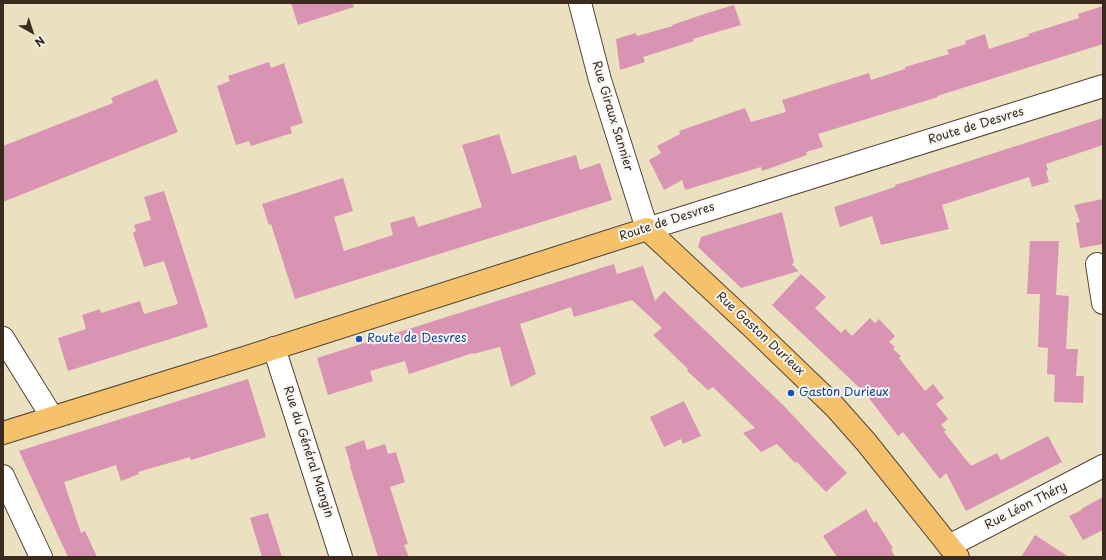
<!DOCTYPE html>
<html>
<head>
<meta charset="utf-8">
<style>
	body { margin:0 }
	#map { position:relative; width:1106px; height:560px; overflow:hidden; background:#ebe1c0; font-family:"Playpen Sans",sans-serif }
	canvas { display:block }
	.frame { position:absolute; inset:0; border:4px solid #3b2a1e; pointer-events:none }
	.north { position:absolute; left:12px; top:12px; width:40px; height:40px; -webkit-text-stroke:3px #f6f6f2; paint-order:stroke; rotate:141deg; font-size:11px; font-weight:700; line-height:16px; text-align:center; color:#3b2a1e }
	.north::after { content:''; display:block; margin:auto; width:14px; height:18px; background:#3b2a1e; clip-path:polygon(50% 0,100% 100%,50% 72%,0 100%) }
</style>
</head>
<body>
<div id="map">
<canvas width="1106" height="560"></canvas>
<div class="frame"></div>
<div class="north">N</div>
</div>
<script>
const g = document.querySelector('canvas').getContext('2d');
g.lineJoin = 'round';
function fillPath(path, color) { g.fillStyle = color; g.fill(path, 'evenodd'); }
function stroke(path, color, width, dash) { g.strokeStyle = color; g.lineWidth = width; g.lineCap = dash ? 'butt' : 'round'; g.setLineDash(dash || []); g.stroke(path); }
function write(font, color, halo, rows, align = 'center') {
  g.font = font + ' "Playpen Sans",sans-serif'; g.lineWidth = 4; g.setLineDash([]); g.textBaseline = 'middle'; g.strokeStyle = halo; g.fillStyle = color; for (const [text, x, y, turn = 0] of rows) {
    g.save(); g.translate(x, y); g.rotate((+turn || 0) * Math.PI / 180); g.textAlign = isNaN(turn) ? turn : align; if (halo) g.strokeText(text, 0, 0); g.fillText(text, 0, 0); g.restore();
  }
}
fillPath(new Path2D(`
	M291 3H353L354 7 298 25Z
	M734 5 741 25 693 39 694 41 643 57 645 62 620 70 616 39 636 33 637 36 673 26 672 25 707 13Z
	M1103 6V44L937 96 938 97 818 134 823 147 806 152 807 155 762 171 761 167 685 190 682 180 664 190 649 160 661 153 657 146 680 134 679 131 745 108 751 122 786 112 782 100 869 73 871 80 905 69V67L949 54 947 50 966 44 965 41 985 34 989 49 1029 36 1028 34 1079 18 1078 14Z
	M269 62 271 68 284 63 303 123 290 127 292 133 251 146 249 141 236 145 217 86 230 81 228 76Z
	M157 79 178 132 3 202V146L113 103 111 98Z
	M1103 118V145L1046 164 1048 170 1046 171 1049 182 1032 187 1029 177 942 205 949 229 881 245 872 216 840 227 834 207 895 187V185Z
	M499 134 512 174 576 155 580 170 600 163 612 200 295 299 271 224 269 225 262 204 343 178 353 211 334 217 344 251 393 235 390 223 414 216 418 227 482 207 462 145Z
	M164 191 208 327 68 371 58 338 86 329 82 315 100 309 101 313 140 301 144 314 178 304 164 261 144 267 133 233 136 231 134 225 151 220 144 197Z
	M1103 199V244L1080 248 1076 223 1080 222 1074 205Z
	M782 212 794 263 791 264 799 271 741 288 698 247 701 237Z
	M1030 241H1059L1056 295 1045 294 1069 296 1066 349H1078L1076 376H1084L1083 403 1054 402 1055 375 1047 374 1048 348 1038 347 1040 294H1027Z
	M614 264 617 274 643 266 655 301 664 291 783 405 847 473 826 492 797 462 795 463 777 444 761 452 743 433 755 428 713 387 708 390 687 371 688 369 653 335 662 328 632 300 574 317 571 307 520 324 536 374 511 387 500 347 473 354V353L409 374 405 361 370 371 373 381 328 395 317 358Z
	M801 274 826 297 815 308 841 333 845 329 852 336 870 318 875 323 879 319 895 336 889 342 895 347 893 349 901 356 899 358 925 391 933 384 944 398 936 404 948 419 941 425 946 430 944 432 971 466 997 453 1001 460 1048 436 1062 462 966 511 946 473 940 479 903 432 898 436 865 393 772 305Z
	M248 379 266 437 191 460 190 457 138 472 139 474 121 481 116 465 64 482 81 533 85 531 97 557H68L19 451Z
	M684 401 701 436 683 444 681 439 664 447 650 417Z
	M364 440 367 450 385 444 388 454 396 452 405 482 390 487 408 544 404 545 409 557H378L350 466H351L345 447Z
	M1103 497V530L1083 540 1069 516 1082 510 1081 509Z
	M866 509 874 523 876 521 893 548 891 549 895 557H837L823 536Z
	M268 513 282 557H262L250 518Z
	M1035 535 1069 557H1021Z`), '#d994b3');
const minor = new Path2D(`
	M580 3 600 80 647 229 1103 86
	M1097 264 1103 303
	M3 338 52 417
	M274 348 341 557
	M3 476 41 557
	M949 546 1103 466`);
const major = new Path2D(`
	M3 433 244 358 647 229 751 326 835 407 866 442 958 557`);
stroke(minor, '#554536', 24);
stroke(major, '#554536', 24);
stroke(minor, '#fff', 22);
stroke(major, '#f5c16b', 22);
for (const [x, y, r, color] of [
	[359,339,4,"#1a4fb4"],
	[791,393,4,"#1a4fb4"]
]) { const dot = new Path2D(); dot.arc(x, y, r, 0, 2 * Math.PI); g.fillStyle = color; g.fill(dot); stroke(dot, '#f6f6f2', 1.5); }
write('12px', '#3b2a1e', '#f6f6f2', [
	["Rue Giraux Sannier",612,116,73],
	["Route de Desvres",976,126,-17],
	["Route de Desvres",667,222,-18],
	["Rue Gaston Durieux",760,334,43],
	["Rue du Général Mangin",308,452,72],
	["Rue Léon Théry",1026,506,-27]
]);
write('12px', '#164399', '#f6f6f2', [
	["Route de Desvres",367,339],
	["Gaston Durieux",799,393]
], 'left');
</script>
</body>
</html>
